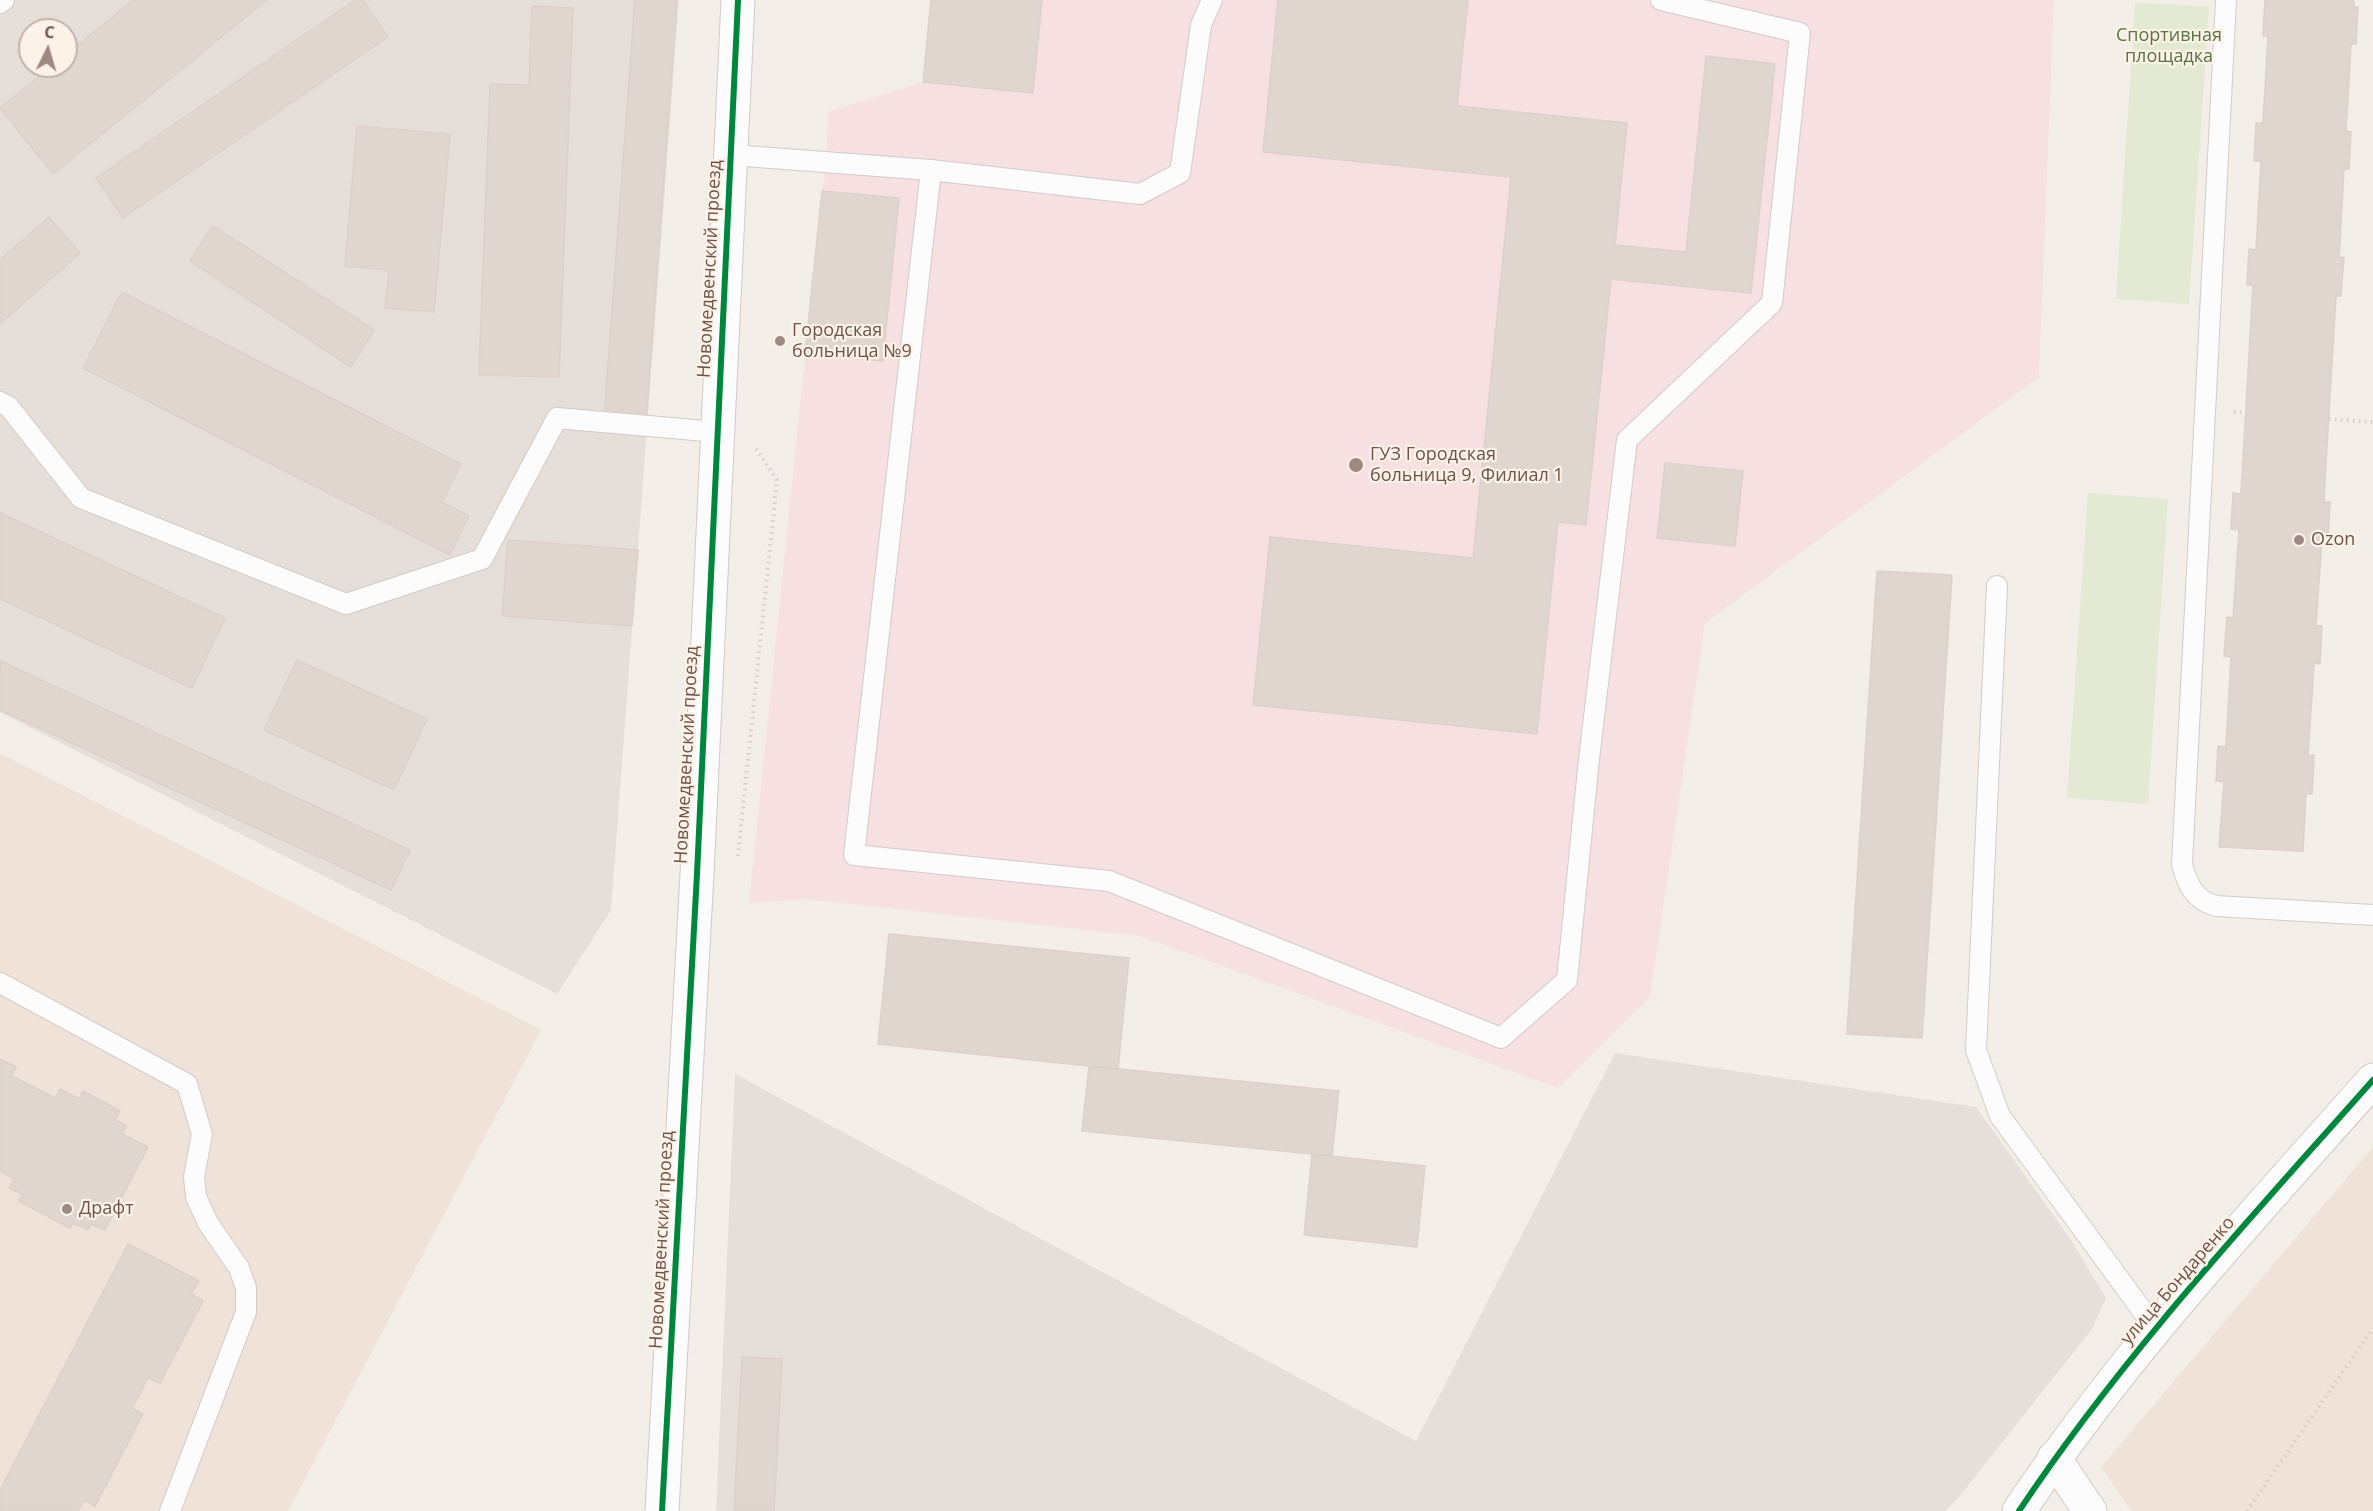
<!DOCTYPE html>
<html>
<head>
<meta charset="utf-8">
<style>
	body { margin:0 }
	#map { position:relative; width:2373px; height:1511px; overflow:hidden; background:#f4eee8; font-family:"Open Sans",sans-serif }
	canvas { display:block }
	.north { position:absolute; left:18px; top:18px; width:60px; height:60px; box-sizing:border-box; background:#fdf2e7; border:2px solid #c4b2a9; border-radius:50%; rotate:5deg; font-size:16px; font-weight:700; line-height:24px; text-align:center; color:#6f534b }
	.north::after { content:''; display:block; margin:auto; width:21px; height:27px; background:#9e8982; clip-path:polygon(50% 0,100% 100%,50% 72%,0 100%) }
</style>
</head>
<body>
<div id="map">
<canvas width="2373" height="1511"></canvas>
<div class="north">С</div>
</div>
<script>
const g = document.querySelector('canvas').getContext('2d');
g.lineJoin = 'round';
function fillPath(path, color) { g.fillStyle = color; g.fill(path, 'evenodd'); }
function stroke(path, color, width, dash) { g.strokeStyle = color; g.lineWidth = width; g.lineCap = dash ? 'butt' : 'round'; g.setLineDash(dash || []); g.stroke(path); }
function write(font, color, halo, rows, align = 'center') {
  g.font = font + ' "Open Sans",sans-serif'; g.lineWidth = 4.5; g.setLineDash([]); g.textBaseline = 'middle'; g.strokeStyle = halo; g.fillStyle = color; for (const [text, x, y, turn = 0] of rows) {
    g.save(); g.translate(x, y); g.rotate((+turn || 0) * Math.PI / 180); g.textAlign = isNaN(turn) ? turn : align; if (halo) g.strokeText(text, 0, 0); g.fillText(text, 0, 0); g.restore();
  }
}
fillPath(new Path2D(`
	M0 753 541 1030 288 1511H0Z
	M2373 1147V1511H2131L2101 1467Z`), '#efe2d8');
fillPath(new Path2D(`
	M0 0H679L611 910 557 994 0 712ZM30 30H66V66H30Z
	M1615 1053 1976 1107 2071 1240 2106 1298 2092 1329 1958 1498 1945 1511H716L735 1074 1416 1441Z`), '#e6ded8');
fillPath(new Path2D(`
	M931 0H2054L2039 377 1705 623 1650 997 1558 1088 1140 936 806 899 749 903 822 191 826 170 828 112 923 82Z`), '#f6e0e2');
fillPath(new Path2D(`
	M2135 2 2209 7 2189 304 2116 299Z
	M2088 493 2168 499 2148 804 2067 798Z`), '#e3e9d3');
const building = new Path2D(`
	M133 0H267L53 174 0 108 52 66H66V55Z
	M355 0H363L388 37 123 218 96 178Z
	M635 0H677L646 421 604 418Z
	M931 0H1042L1033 93 923 82Z
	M1278 0H1468L1457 106 1627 123 1615 245 1686 252 1706 56 1775 64 1751 293 1611 279 1586 525 1558 522 1537 734 1253 705 1270 537 1473 558 1511 177 1263 152Z
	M2265 0H2354V7H2358L2356 44H2351L2346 131 2351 132 2349 169H2344L2339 258 2344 257 2341 296H2336L2325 479 2324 502H2330L2328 538 2322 537 2316 626H2322L2320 664 2314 663 2308 756 2314 755 2313 776 2312 794H2306L2303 851 2219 847 2224 782 2216 781 2218 746 2226 747 2231 657 2224 656 2227 617 2233 618 2239 530 2231 529 2233 493 2241 494 2253 285H2247L2249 249 2256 250 2261 161H2254L2256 123H2263L2268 36H2263Z
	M532 6 573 8 559 377 479 375 490 84 529 85Z
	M357 126 450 134 434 312 385 308 389 270 345 266Z
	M822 191 899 198 883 361 805 354Z
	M49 217 80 253 0 324V260Z
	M213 226 374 330 351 367 190 261Z
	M122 292 461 464 442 502 469 516 450 555 83 368Z
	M1665 463 1743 471 1735 546 1657 538Z
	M0 513 225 618 192 688 0 599Z
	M508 540 638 550 632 626 502 616Z
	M1877 571 1952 575 1922 1038 1847 1034Z
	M297 660 427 719 394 790 264 730Z
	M0 661 410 850 391 890 0 710Z
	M889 934 1129 958 1118 1069 878 1044Z
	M0 1059 16 1067 12 1076 55 1098 60 1089 79 1099 83 1091 120 1111 115 1120 126 1125 122 1134 148 1147 105 1230 91 1224 88 1230 73 1223 70 1228 19 1201 22 1194 9 1188 14 1179 0 1171Z
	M1089 1066 1339 1091 1332 1156 1082 1131Z
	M1312 1154 1425 1166 1417 1247 1304 1235Z
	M128 1244 199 1281 191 1294 203 1301 160 1383 148 1378 132 1408 143 1414 95 1506 84 1500 78 1511H0V1490Z
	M742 1357 782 1359 774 1511H734Z`);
fillPath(building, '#e0d6d0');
stroke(building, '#dcd0ca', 1.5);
const lane = new Path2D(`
	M2226 0 2182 864C2187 884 2194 900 2216 906L2373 915
	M0 3 4 0
	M731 155 931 170 1140 194 1180 173 1201 25 1212 0
	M931 170 854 855 1109 881 1501 1038 1567 980 1589 759 1627 440 1772 303 1800 33 1661 0
	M0 402 9 407 81 498 346 604 482 559 557 418 717 432
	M1997 586 1976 1050 2000 1116 2155 1328
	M0 983 187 1084 202 1134 194 1177 196 1197 208 1223 239 1268 246 1288V1312L170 1511`);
const secondary = new Path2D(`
	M2054 1458 2090 1511
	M662 1511 697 874 738 0
	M2019 1511C2122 1356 2250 1219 2373 1080`);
stroke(lane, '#d3cbc6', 22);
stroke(secondary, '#d2c9c4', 35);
stroke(new Path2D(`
	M2234 412 2246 413
	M2329 419 2373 422
	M738 856 777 480 755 447
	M2247 1511 2373 1328`), '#d6ccca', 4, [1.5, 4.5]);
stroke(lane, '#fdfcfc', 20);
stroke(secondary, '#fdfcfc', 33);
stroke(new Path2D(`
	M662 1511 697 874 738 0
	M2019 1511C2122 1356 2250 1219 2373 1080`), '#00873e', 6);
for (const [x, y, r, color] of [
	[780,341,6,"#9e8982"],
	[1356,465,8,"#9e8982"],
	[2299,540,6,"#9e8982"],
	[67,1209,6,"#9e8982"]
]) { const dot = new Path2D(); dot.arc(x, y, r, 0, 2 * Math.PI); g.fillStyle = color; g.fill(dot); stroke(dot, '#fdf2e7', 2); }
write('18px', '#587444', '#fdf2e7', [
	["Спортивная",2169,36],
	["площадка",2169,57]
]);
write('18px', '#6f534b', '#fdf2e7', [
	["Новомедвенский проезд",710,269,-87],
	["Новомедвенский проезд",687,755,-87],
	["Новомедвенский проезд",662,1240,-87],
	["улица Бондаренко",2178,1281,-49]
]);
write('18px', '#6f534b', '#fdf2e7', [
	["Городская",792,331],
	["больница №9",792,352],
	["ГУЗ Городская",1370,455],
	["больница 9, Филиал 1",1370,476],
	["Ozon",2311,540],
	["Драфт",79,1209]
], 'left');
</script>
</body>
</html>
